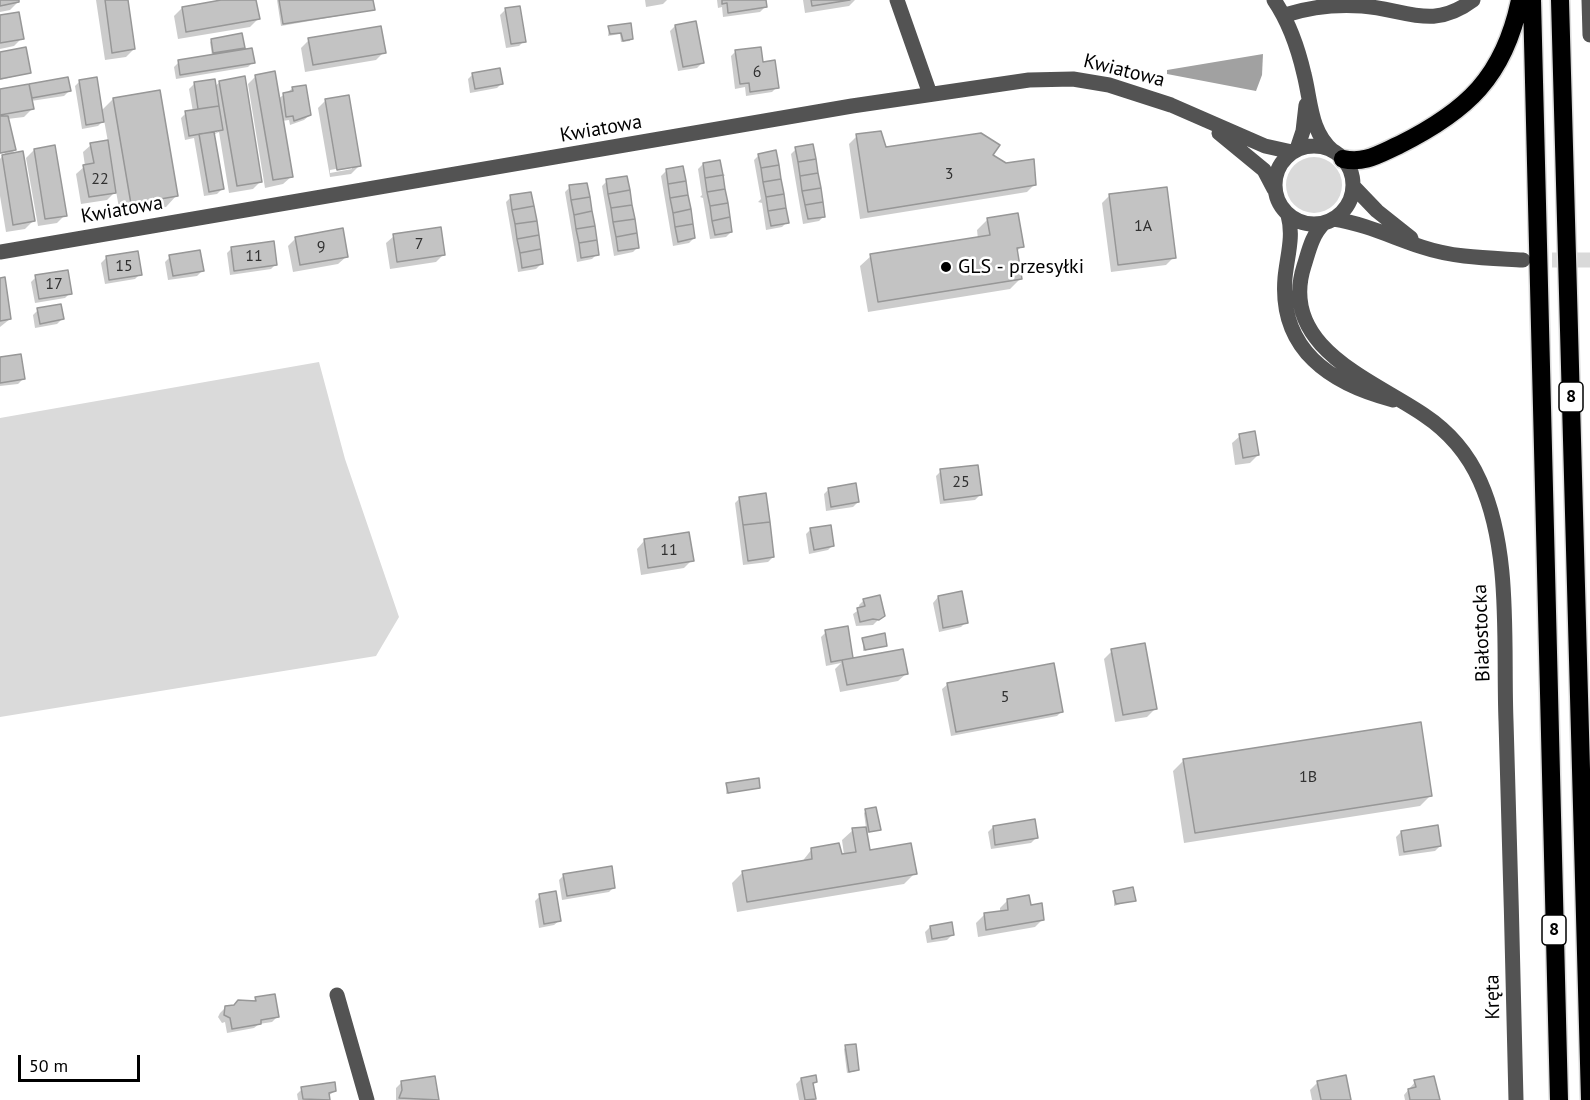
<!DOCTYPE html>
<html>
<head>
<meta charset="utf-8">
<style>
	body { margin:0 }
	#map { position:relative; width:1590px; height:1100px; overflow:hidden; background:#fff; font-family:"PT Sans",sans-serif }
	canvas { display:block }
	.scale { position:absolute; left:18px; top:1055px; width:122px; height:27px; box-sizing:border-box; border:3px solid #000; border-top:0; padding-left:8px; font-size:18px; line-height:21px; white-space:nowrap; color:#000; -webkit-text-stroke:4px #fff; paint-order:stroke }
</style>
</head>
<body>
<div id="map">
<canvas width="1590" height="1100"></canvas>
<div class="scale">50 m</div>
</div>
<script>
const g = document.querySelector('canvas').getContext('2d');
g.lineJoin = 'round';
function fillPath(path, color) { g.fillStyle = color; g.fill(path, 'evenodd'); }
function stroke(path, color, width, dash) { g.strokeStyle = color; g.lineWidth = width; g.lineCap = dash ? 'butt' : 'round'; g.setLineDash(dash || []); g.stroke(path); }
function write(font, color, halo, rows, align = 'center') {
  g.font = font + ' "PT Sans",sans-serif'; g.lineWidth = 5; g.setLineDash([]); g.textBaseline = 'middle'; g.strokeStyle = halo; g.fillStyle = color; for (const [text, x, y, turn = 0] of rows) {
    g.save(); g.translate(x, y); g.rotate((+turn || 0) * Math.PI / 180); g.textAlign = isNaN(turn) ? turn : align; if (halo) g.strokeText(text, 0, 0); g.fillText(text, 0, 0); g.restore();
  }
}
fillPath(new Path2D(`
	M1286 185a28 28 0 1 1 56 0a28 28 0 1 1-56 0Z
	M319 362 345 459 399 617 376 656 0 717V418Z`), '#dadada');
fillPath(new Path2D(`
	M1263 54 1262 75 1256 91 1167 74V70Z`), '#a1a1a1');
fillPath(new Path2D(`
	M0 0H17L18 2 10 10 0 12Z
	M96 0H127L134 49 126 57 105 60Z
	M230 0H255L258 19 250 27 178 39 174 16 182 8Z
	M277 0H372L373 10 281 26Z
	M645 0H667L663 4 646 7Z
	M717 0H764L765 7 760 12 723 17 722 7 718 8Z
	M803 0H855L849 6 805 13Z
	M505 10 524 41 519 46 506 48 500 15Z
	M0 17 22 38 14 46 0 49Z
	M630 25V41L621 42 620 34 608 36 609 28Z
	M675 26 702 63 697 68 678 71 670 31Z
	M212 40 243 47 238 52 253 62 248 67 176 79 174 67 179 62 212 56 210 42Z
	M309 40 384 52 376 60 305 72 301 48Z
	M736 51 777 87 772 92 746 96 745 87 735 89 731 56Z
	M0 53 29 73 0 80Z
	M473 74 502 83 497 88 470 93 468 79Z
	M256 76 278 99 293 88 310 115 304 120 290 125 289 120 282 121 291 177 283 184 265 188 248 84Z
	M67 79 69 91 64 96 31 101 32 109 24 117 7 119 15 150 10 155 33 221 25 229 6 232 0 196V159L5 153 0 154V90Z
	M213 80 214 87 220 82 261 181 253 189 229 193 219 132 213 135 222 189 217 194 204 196 194 138 185 140 181 118 186 113 193 112 189 89 194 84ZM218 129V132L207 134V131Z
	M80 81 101 111 113 99 176 196 166 207 120 214 116 191 107 200 81 204 76 174 85 166 83 152 91 145 108 142 104 120 98 126 82 129 75 86Z
	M326 100 359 166 351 174 330 177 318 108ZM352 166V169L330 173V170Z
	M857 136 885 149 991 156 1035 184 1027 192 860 219 849 144Z
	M796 149 824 216 819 221 803 224 791 154Z
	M34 150 65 215 57 223 38 226 26 158Z
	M759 155 787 222 782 227 766 230 762 203 758 202 761 199 754 160Z
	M703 164 725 175 722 178 731 232 726 237 710 239 703 198 700 197 702 195 698 169Z
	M666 171 694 238 689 243 673 246 661 176Z
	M607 181 638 247 633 252 614 256 602 186Z
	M570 187 595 240 598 241 596 243 597 254 592 259 577 262 565 192Z
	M1110 195 1174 257 1166 265 1111 272 1102 203Z
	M511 197 541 264 536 269 518 272 506 202Z
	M988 219 1022 246 1016 252 1020 279 1010 289 868 312 860 266 871 256 978 239 977 230Z
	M394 236 444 254 436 262 390 269 386 243Z
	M296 238 346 257 338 264 293 272 288 246Z
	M232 248 276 264 271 269 230 275 227 253Z
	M170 257 202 271 197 276 168 280 165 262Z
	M106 258 140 274 135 279 105 284 101 263Z
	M36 277 70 293 65 298 35 303 31 282Z
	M0 280 10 319 0 327Z
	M38 310 62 319 57 324 35 328 33 315Z
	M0 359 23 379 18 384 0 386Z
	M1240 436 1258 455 1250 463 1235 465 1232 443Z
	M941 471 980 495 975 500 940 504 936 476Z
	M829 489 858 502 853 507 826 511 824 494Z
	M740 498 773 557 768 562 743 565 735 503Z
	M811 529 833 545 828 550 809 554 806 534Z
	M644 541 692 560 684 568 641 575 637 549Z
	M938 597 966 622 961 627 939 632 933 603Z
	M864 600 883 615 873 625 856 626 853 614 860 609 859 605Z
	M847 628 852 659 906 674 898 681 840 692 835 669 841 663 826 666 821 637 826 632Z
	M863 639 885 646 863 651Z
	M1112 651 1155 709 1147 717 1115 722 1104 659Z
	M948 684 1062 711 1057 716 951 736 942 689Z
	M1184 760 1431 795 1420 806 1184 843 1173 771Z
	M727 784 759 787 726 794Z
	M866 811 879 829 865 834 868 852 915 873 904 884 737 912 732 883 743 872 801 863 812 849 844 855 842 840 853 830 866 828 864 813Z
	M993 827 1036 838 1031 843 991 849 988 832Z
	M1401 832 1440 846 1435 851 1399 856 1396 837Z
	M564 875 614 887 609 892 562 900 559 880Z
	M1114 892 1134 900 1114 906Z
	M540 896 560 920 554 925 539 928 535 901Z
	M1008 900 1030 906 1043 919 1035 927 978 937 976 923 984 915 1000 912V908Z
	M930 927 952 935 947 940 927 943 925 932Z
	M256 998 277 1017 272 1022 259 1024 254 1028 227 1033 225 1022 222 1023 218 1017 220 1013 225 1008 252 1003Z
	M846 1047 858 1069 856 1071 847 1073 844 1049Z
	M434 1078 437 1100H396V1088L401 1083Z
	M801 1079 816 1082 812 1085 813 1100H799L796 1084Z
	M1318 1082 1349 1100H1312L1310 1090Z
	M1415 1082 1438 1100H1405L1404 1095Z
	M302 1089 335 1091 328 1096 329 1100H298L297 1094Z`), '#0003');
const building = new Path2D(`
	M0 0H19V2L0 6Z
	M105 0H128L135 49 112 53Z
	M221 0H256L260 19 186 32 182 7Z
	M279 0H373L375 10 283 24Z
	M722 0H766L767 7 728 13 727 3 722 4Z
	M811 0H850L812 6Z
	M520 6 526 42 511 44 505 8Z
	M19 12 24 39 0 43V15Z
	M696 21 704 63 683 67 675 25Z
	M631 23 633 39 623 41 621 33 610 34 608 26Z
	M381 26 386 53 313 65 308 38Z
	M242 33 245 48 213 53 211 39Z
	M26 47 31 73 0 79V52Z
	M761 47 763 62 775 60 779 88 750 92 749 83 740 84 735 50Z
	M252 48 255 63 180 75 178 60Z
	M500 68 503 84 475 89 472 73Z
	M275 71 293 177 273 180 255 75Z
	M245 76 262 182 237 186 219 81Z
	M68 77 71 91 32 98 29 84Z
	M97 77 104 122 86 125 79 80Z
	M215 79 219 106 198 109 194 82Z
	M29 84 34 109 0 115V89Z
	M306 85 311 115 294 121 293 116 286 117 283 93 293 91 292 87Z
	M160 90 178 196 131 204 113 98Z
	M349 95 361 166 337 170 325 99Z
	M219 106 223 130 189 136 185 111Z
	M0 116H8L16 150 0 153Z
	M881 131 886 147 981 133 1000 145 993 155 1006 163 1034 159 1036 185 868 212 856 134Z
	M214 132 224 189 209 192 199 134Z
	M108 140 116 193 89 197 83 165 94 163 90 143Z
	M813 144 816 159 798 162 795 147Z
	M55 145 67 216 45 219 34 149Z
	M776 150 779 165 761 168 758 154Z
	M23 151 35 221 13 225 2 155Z
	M816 159 818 173 800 176 798 162Z
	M720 160 723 175 705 178 703 163Z
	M779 165 781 179 763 182 761 168Z
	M683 166 686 181 668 184 666 169Z
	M818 173 821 188 802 191 800 176Z
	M723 175 725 189 707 192 705 178Z
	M627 176 630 190 608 194 606 179Z
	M781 179 784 194 766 197 763 182Z
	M686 181 688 195 670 198 668 184Z
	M587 183 590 197 571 200 569 185Z
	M1167 187 1176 258 1118 265 1109 194Z
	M821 188 823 202 805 205 802 191Z
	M725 189 728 203 710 206 707 192Z
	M630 190 632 205 611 208 608 194Z
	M531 192 534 206 512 210 510 195Z
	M784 194 786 208 768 211 766 197Z
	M688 195 691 209 673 213 670 198Z
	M590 197 592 211 574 215 571 200Z
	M823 202 825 217 808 219 805 205Z
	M728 203 730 217 712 221 710 206Z
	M632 205 635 219 613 222 611 208Z
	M534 206 537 221 515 224 512 210Z
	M786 208 789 223 771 226 768 211Z
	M691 209 693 224 675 227 673 213Z
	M592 211 595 226 576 229 574 215Z
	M1018 213 1024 247 1017 248 1022 279 878 302 870 254 990 235 987 218Z
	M730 217 732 232 715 235 712 221Z
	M635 219 637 233 616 237 613 222Z
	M537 221 539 235 517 239 515 224Z
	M693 224 695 238 678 242 675 227Z
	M595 226 597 240 579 243 576 229Z
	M441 227 445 255 397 262 393 234Z
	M343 228 348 257 300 265 295 237Z
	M637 233 639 248 618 251 616 237Z
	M539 235 541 249 520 253 517 239Z
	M597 240 599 255 581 258 579 243Z
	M274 241 277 265 234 271 231 247Z
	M541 249 543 264 522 268 520 253Z
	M200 250 204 271 173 276 169 255Z
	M138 251 142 275 109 280 106 256Z
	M68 270 72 294 39 299 35 275Z
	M5 277 11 319 0 321V278Z
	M61 304 64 319 40 324 37 308Z
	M21 354 25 379 0 383V357Z
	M1255 431 1259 455 1243 458 1239 434Z
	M978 465 982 495 944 500 940 469Z
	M856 483 859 502 831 507 828 488Z
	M766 493 770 522 743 525 739 497Z
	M770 522 774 557 748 561 743 525Z
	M831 525 834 546 814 550 810 528Z
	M689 532 694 561 648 568 644 539Z
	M962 591 968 623 943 628 938 596Z
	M880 595 885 616 879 620 873 619 860 622 857 608 865 606 863 599Z
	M848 626 853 658 831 662 825 630Z
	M885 633 887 646 865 650 862 638Z
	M1145 643 1157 709 1123 715 1111 649Z
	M903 649 908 674 847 685 842 660Z
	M1054 663 1063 712 956 732 947 683Z
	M1421 722 1432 796 1195 833 1183 759Z
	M759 778 760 788 728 793 726 783Z
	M876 807 881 830 869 832 865 809Z
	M1035 819 1038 838 995 845 993 826Z
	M1438 825 1441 846 1404 852 1401 831Z
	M866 827 870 850 911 843 917 874 747 902 742 871 812 859 811 848 839 843 842 854 856 852 852 828Z
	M612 866 615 888 567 896 563 874Z
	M1133 887 1136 901 1116 904 1113 891Z
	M556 891 561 921 544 924 539 894Z
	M1029 895 1031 905 1042 903 1044 920 986 930 984 913 1008 910 1007 899Z
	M952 922 954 935 932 939 930 926Z
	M275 994 279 1017 261 1020V1024L232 1029 230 1018 224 1015 225 1006 234 1005 238 1000 256 1001 255 997Z
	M856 1044 859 1070 849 1072 845 1045Z
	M816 1075 817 1082 813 1083 816 1099 805 1100 801 1078Z
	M1346 1075 1351 1100H1321L1317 1081Z
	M435 1076 439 1100 399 1098 402 1090 401 1081Z
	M1434 1076 1440 1100H1410L1408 1089 1416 1087 1414 1080Z
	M335 1082 336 1091 329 1093 330 1100 303 1099 301 1087Z`);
fillPath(building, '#c3c3c3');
stroke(building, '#979797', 1.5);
stroke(new Path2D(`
	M1529 260H1590`), '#d9d9d9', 15, [15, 8]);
const highway = new Path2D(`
	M1532 0 1559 1100
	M1560 0 1590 1099
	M1343 159C1364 164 1379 154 1399 145 1467 111 1504 77 1520 0`);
stroke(highway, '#dbdbdb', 21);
stroke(new Path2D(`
	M897 0 930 94
	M1274 0C1289 22 1298 48 1304 74 1311 101 1310 132 1333 151
	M1589 0 1590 35
	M1285 15C1310 7 1335 4 1362 6 1406 9 1432 31 1473 0
	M1219 133 1264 170 1274 189
	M1275 185a39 39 0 1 1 78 0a39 39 0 1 1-78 0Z
	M1297 149 1303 131 1306 105
	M1353 186 1377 211 1411 238
	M1288 215C1294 237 1287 256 1285 278 1279 350 1331 384 1393 400
	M1334 219C1365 224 1392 237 1422 247 1455 258 1489 258 1523 260
	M1324 223C1312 235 1309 250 1304 266 1278 347 1373 380 1424 415 1448 431 1468 454 1480 481 1512 552 1503 644 1506 721 1510 847 1513 974 1516 1100
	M0 252 852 106 1029 80 1073 79 1109 85 1171 105 1265 146 1292 152
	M337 995 367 1100`), '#535353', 15);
stroke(highway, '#000', 18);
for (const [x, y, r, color] of [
	[946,267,6,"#000"]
]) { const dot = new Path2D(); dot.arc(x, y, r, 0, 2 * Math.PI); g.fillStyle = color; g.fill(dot); stroke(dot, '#fff', 2); }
write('16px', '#313131', null, [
	["6",757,72],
	["3",949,174],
	["22",100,179],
	["1A",1143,226],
	["7",419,244],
	["9",321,247],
	["11",254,256],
	["15",124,266],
	["17",54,284],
	["25",961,482],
	["11",669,550],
	["5",1005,697],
	["1B",1308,777]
]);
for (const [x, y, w] of [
	[1571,397,24],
	[1554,930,24]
]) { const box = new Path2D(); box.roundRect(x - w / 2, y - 15, w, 30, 4.5); g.fillStyle = '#fff'; g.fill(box); stroke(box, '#000', 1.5); }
write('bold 18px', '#000', null, [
	["8",1571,397],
	["8",1554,930]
]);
write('20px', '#000', '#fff', [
	["Kwiatowa",1124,71,14],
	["Kwiatowa",601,129,-10],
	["Kwiatowa",122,210,-10],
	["Białostocka",1482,633,-92],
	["Kręta",1493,997,-91]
]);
write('20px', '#000', '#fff', [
	["GLS - przesyłki",958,267]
], 'left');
</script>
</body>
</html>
